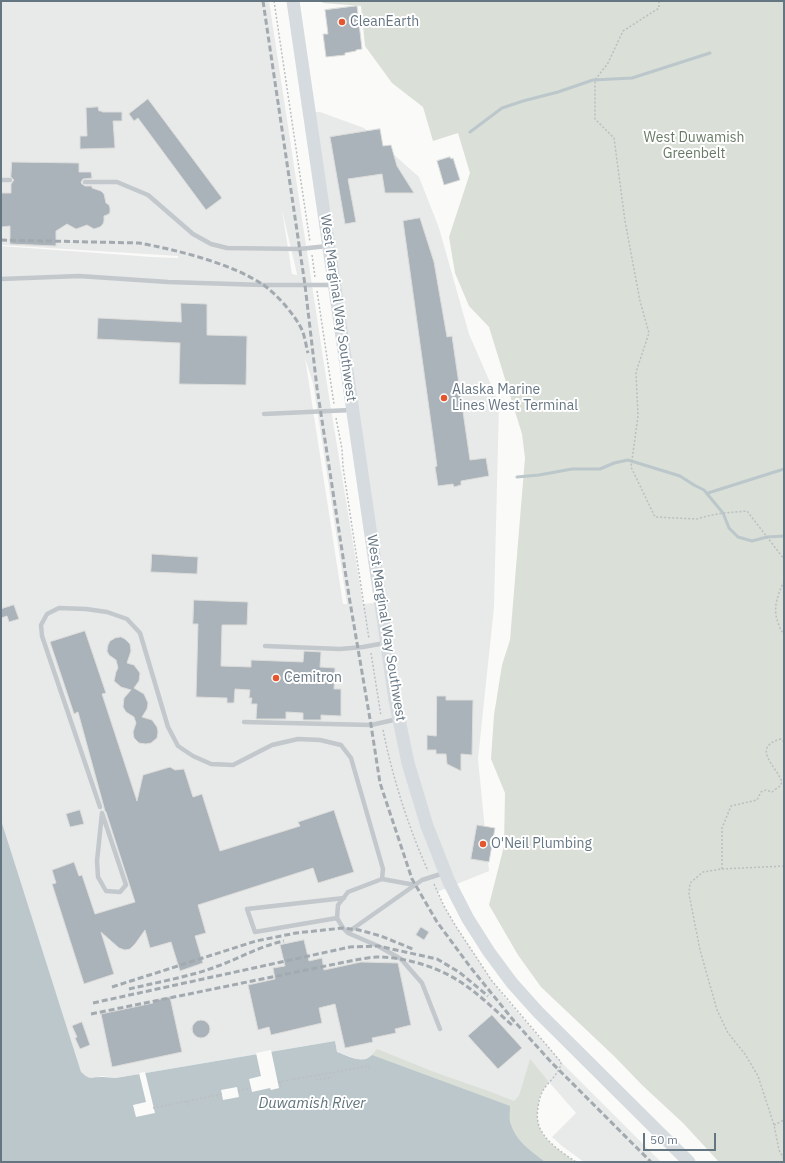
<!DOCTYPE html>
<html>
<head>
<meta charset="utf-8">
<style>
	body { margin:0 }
	#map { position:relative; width:785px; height:1163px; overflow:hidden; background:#fafaf8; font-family:"IBM Plex Sans",sans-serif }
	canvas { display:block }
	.frame { position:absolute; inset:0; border:2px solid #657683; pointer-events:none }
	.scale { position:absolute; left:643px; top:1133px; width:73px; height:18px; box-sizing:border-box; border:2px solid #657683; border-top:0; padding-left:5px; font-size:12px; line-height:14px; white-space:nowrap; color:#657683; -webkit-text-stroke:3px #fff; paint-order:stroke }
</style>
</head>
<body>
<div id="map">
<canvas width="785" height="1163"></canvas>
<div class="frame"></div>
<div class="scale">50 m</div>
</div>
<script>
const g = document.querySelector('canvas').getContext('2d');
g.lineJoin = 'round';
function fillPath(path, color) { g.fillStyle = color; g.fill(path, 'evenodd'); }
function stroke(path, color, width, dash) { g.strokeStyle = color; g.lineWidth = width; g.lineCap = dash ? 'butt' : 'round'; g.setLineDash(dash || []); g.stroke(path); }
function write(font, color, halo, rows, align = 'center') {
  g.font = font + ' "IBM Plex Sans",sans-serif'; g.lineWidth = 4; g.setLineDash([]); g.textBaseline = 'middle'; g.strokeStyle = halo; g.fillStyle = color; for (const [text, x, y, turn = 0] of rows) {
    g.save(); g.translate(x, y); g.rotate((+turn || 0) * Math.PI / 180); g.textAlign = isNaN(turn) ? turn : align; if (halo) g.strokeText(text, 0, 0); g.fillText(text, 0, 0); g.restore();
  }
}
fillPath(new Path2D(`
	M1 1H269L329 397 363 604 387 602 303 112H320L364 128 419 177 439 228 469 334 499 403 494 607 478 759 489 871 437 892 444 906 455 925 492 981 506 999 561 1062 661 1162H584L562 1146 552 1137 576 1113 549 1082 530 1060 519 1095 510 1106 369 1058 359 1060 337 1052 335 1041 116 1078 101 1076 93 1079 86 1077 81 1073 1 820V246L152 257 178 258V256L1 245ZM282 210 297 274V275L292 274ZM305 358 313 383 347 604H343Z`), '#e8e9e9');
fillPath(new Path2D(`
	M321 1H784V1162H719L683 1123 642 1085 615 1057 541 987 518 955 489 905 504 846 505 793 491 759 494 715 502 665 510 640 525 458 522 434 489 327 469 306 455 273 449 237 470 173 458 133 433 141 423 107 392 83 365 46 361 6 323 3Z
	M377 1049 434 1072 491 1092 514 1101 519 1095 530 1059 549 1082C542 1090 539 1097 538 1107 537 1114 537 1120 539 1126 544 1142 563 1153 576 1162H492L372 1055Z`), '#dadfd7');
fillPath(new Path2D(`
	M1 820 81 1072C92 1082 91 1076 103 1077 107 1077 112 1078 116 1078L335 1041 337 1052C348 1056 363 1065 372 1055L510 1106C510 1111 509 1117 510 1122 516 1142 530 1150 545 1162H1Z`), '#bbc7cb');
fillPath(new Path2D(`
	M271 1050 279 1088 271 1090 270 1088 252 1092 249 1079 261 1076 256 1053Z
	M145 1072 155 1113 136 1117 133 1105 146 1102 139 1073Z
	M237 1087 239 1097 223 1100 221 1090Z`), '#fafaf8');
stroke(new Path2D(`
	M470 132 502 108 523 101 558 92 593 80 632 78 710 53
	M517 477 539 475 572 469H600L614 463 628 460 680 476 694 485 704 490 723 513 729 528 738 537 752 541 767 537 784 536
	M708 493 784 469`), '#bbc7cb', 3);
const building = new Path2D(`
	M357 6 362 49 356 50V51L345 53V55L326 57 323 34H328L325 10Z
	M148 99 222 198 206 210 138 118 134 121 129 114Z
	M98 107 99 111H102V112H122V121H113L115 148 80 149V136H87L86 108Z
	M380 129 383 146 391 145 397 166 414 193H385L382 174 348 179 356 222 345 224 330 137Z
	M450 157 451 159 453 158 460 180 444 185 437 161Z
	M12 162 79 163V172H91L92 178 83 179 81 182 82 184 85 186H92V188L101 191 104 194 106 203 109 205 110 208V212L109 214 104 216V221L103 224 100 227 94 229 87 225 79 228 76 229 67 224 56 231V246L10 244V226L1 227V193H11V184L14 180 11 177Z
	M420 218 434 262 447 337 452 336 470 460 486 458 489 476 461 481V485L454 487 453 484 438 486 435 467 437 466 403 221Z
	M181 303 207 304V335L247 336 246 385 179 384 180 343 97 339 98 318 181 322Z
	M152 554 198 557 197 574 151 572Z
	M194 600 248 602 247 625H222L221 666 251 667V660L303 662 304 651 321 652 320 667 335 668 334 689H341V716L321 715V720H303V713L286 712V719H256L257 704H251L252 698H249L250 690 235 689 234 703H227V698L196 697 198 624H193Z
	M14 605 19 619 9 622 7 616 1 618V609Z
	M85 631 106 693 102 694 137 801 143 775 170 767 175 770 184 769 193 797 202 794 220 851 300 826 298 822 334 810 354 872 318 883 313 868 198 905 206 933 195 936 203 963 180 971 171 942 150 948 145 930 135 944 130 949 125 950 119 948 101 932 114 974 84 984 52 884 56 883 52 870 74 862 79 876 82 875 95 914 135 902 106 812 105 811 78 712 74 714 50 642Z
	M121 637 125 639 130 644 131 651 127 663 134 665 140 673 139 681 134 688 144 694 148 703 147 709 142 717 152 720 157 727 158 732 157 738 151 743 146 744 139 743 134 738 133 732 136 723 134 717 126 712 123 707 124 698 131 690 121 687 114 681 116 672 118 668 116 660 109 655 107 651 108 645 110 641 115 638Z
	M437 696H446V700H473L472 755 461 754V771L447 764 446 754H436V750H427V735L436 736Z
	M80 810 84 824 70 827 66 814Z
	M477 825 495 828 489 862 471 859Z
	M421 927 429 932 424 940 416 935Z
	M304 940 309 961 322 958 324 970 361 962 398 963 411 1025 395 1029 396 1033 372 1038 373 1042 345 1048 335 1004 319 1008 322 1023 271 1035 269 1027 258 1030 248 985 275 979 273 968 285 966 280 945Z
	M170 997 182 1052 112 1067 101 1014 153 1003V1001Z
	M492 1015 522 1048 498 1069 468 1036Z
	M192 1029a9 9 0 1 1 18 0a9 9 0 1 1-18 0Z
	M82 1022 90 1045 80 1049 75 1038 77 1037 72 1026Z`);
fillPath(building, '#aab3b9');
stroke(building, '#dcdcda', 1);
stroke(new Path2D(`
	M274 1 310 242
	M659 1V8L623 31 608 63 595 80V119L614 138 625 221 640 301 649 333 636 372 638 416 631 467 655 517 697 519 707 516 723 513 747 511 767 537 784 559
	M312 255 315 277
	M317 291 334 404
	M336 418 342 449 343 467 369 639
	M784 581C777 597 772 609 779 625 780 629 781 631 784 633
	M371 653 381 716
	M383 730C393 779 408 826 428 871
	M784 866 722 869 703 872 690 883 689 894 700 950 717 1010 728 1033 745 1054 758 1076 774 1125 779 1150 784 1159
	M722 869V828L731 806 757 800 761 792 766 790 772 792 780 786 782 782C777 767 750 747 781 739L784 742
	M434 884 444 906 455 925 492 981 561 1062C561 1070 552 1079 547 1085 541 1092 539 1099 538 1108 537 1114 537 1120 539 1126 545 1142 563 1153 576 1162
	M338 1071 339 1075
	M316 1080 332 1077
	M278 1082 369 1066V1070
	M280 1082 281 1087
	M238 1091 251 1088
	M217 1095 219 1099
	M187 1101 188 1106
	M153 1108 222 1094
	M774 1125 784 1120`), '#bbbfc2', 1.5, [2, 2]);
stroke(new Path2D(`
	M1 180H10
	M85 182H117L148 195 193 234 211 244 227 248 300 249 327 246
	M1 279 79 276 168 282 264 285H333
	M264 414 351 410
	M265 646 340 649 363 647 385 643
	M244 722 371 725 398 719
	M100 807 42 636 41 625 47 614 59 608 86 609 107 612 127 619 140 633 168 727 178 746 193 756 211 764 233 765 272 745 298 739 320 740 341 745 351 758 383 869 382 879 348 892 338 905 337 918 343 928 348 933 378 946 401 959 422 983 440 1029
	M102 813 126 885 120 892 106 891 98 877 97 861Z
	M382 879 415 885
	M337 918 255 932 247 909 344 898
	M348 933 351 930 422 880 444 873`), '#c3c8cc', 4.5);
stroke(new Path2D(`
	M293 1 395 700 408 763 427 826 449 882 468 919 489 952 512 983 538 1012 689 1162`), '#d6dbdf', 13);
stroke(new Path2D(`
	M263 1 305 285 317 388 349 596 371 725 380 783 412 879 437 922 471 968 514 1021 551 1062 651 1162
	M1 240 139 243C177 250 230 263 262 284 276 293 295 315 302 330 305 337 306 346 308 353
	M112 987 256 941 296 933 343 928 359 930 381 936 415 950
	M129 989C158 982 189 977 218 966 240 958 260 946 284 941
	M93 1003 350 947 378 946 437 959 459 972 488 996
	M91 1014 355 960C362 959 370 957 377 957 403 957 436 966 459 981 478 993 495 1010 513 1026`), '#a2aab0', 3, [6, 3]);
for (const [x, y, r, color] of [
	[342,22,4,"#e4572e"],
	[444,398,4,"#e4572e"],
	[276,678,4,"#e4572e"],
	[483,844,4,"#e4572e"]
]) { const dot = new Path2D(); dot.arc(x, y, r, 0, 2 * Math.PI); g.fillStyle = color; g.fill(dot); stroke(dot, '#fff', 1.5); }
write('14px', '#657683', '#fff', [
	["CleanEarth",350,22],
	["Alaska Marine",452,390],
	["Lines West Terminal",452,406],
	["Cemitron",284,678],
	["O'Neil Plumbing",491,844]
], 'left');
write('14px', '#687a64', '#fff', [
	["West Duwamish",694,138],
	["Greenbelt",694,154]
]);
write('14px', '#657683', '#fff', [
	["West Marginal Way Southwest",338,308,82],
	["West Marginal Way Southwest",386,628,81]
]);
write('italic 15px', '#60757c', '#fff', [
	["Duwamish River",312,1104]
]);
</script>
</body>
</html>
